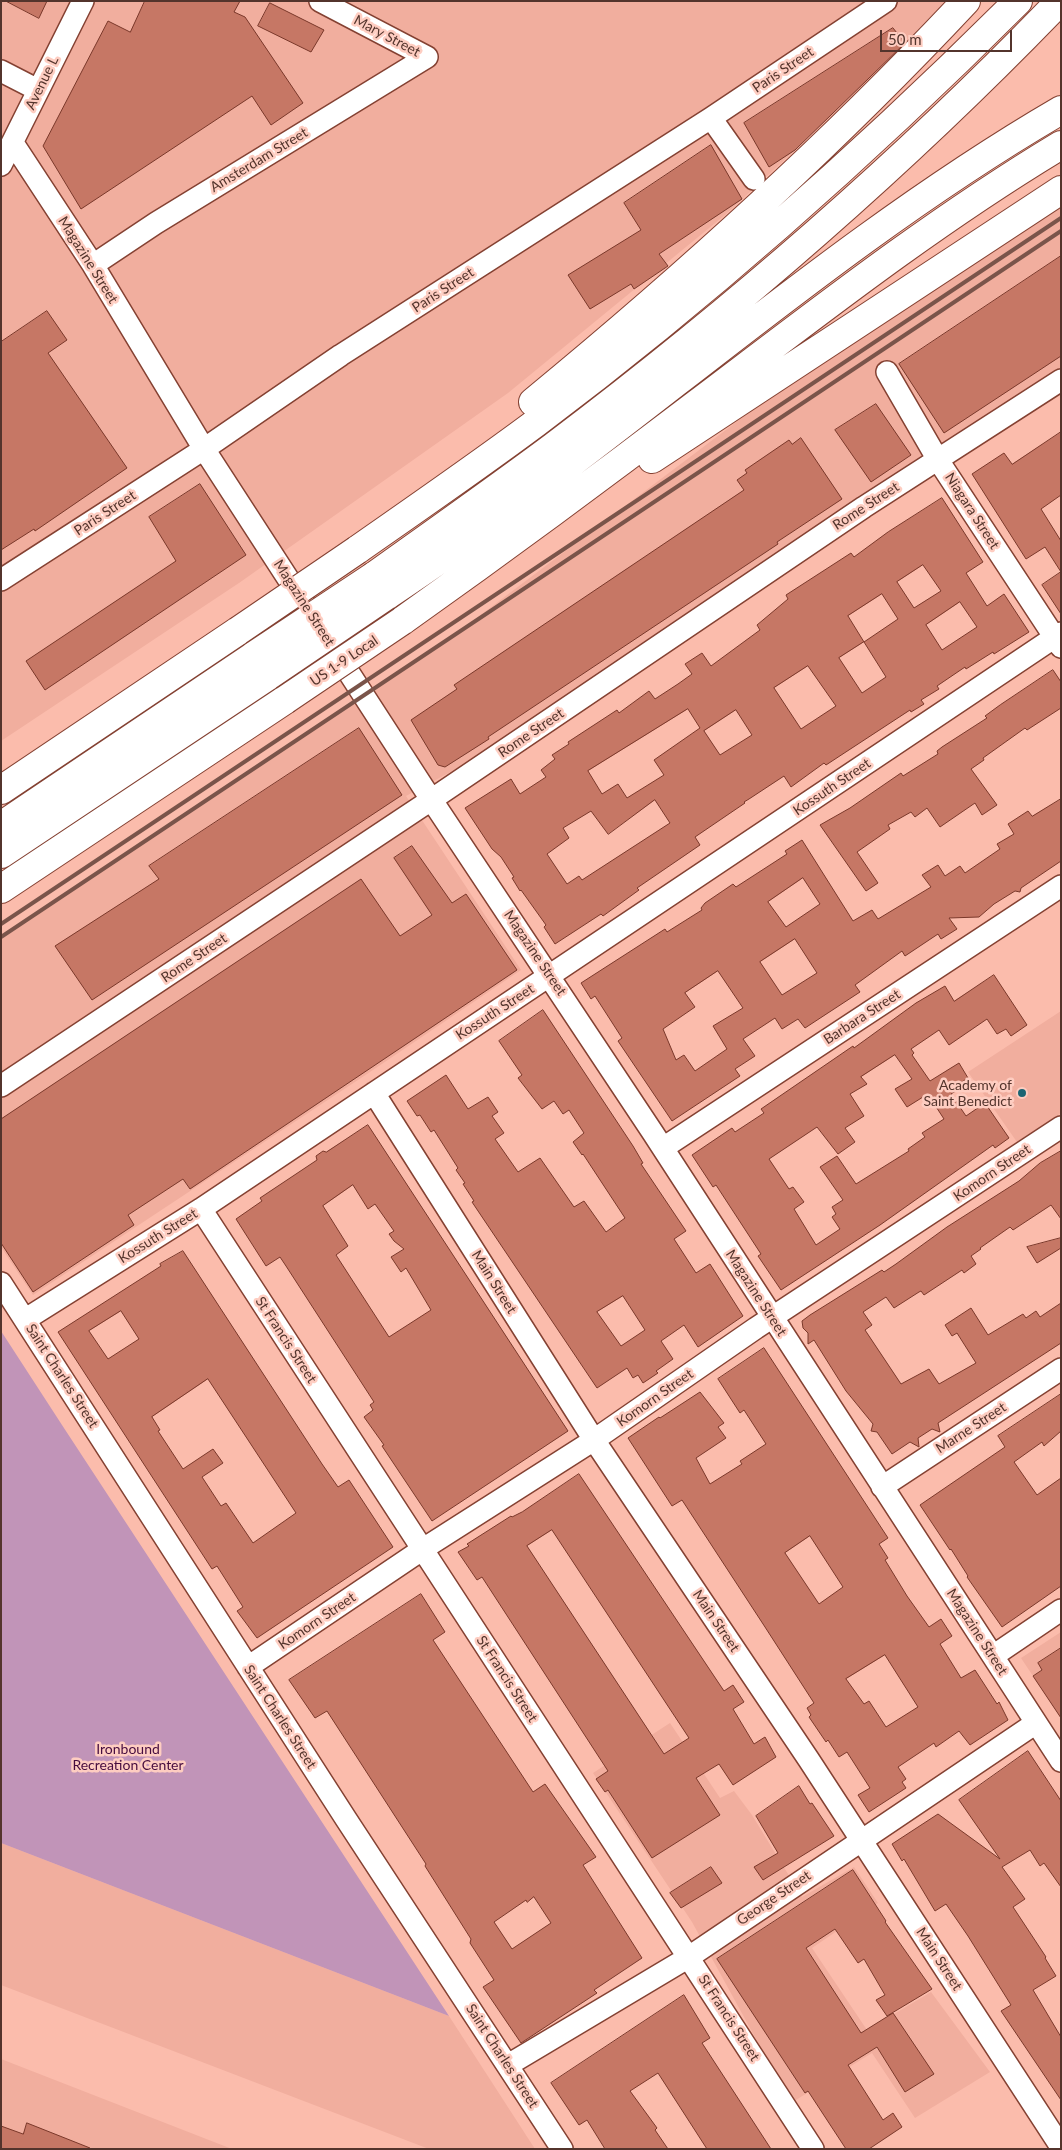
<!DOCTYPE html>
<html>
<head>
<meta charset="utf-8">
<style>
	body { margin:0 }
	#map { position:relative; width:1062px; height:2150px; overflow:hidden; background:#fbbcac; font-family:Lato,sans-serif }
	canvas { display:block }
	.frame { position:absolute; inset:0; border:2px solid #53342c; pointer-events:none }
	.scale { position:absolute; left:880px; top:30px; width:132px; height:22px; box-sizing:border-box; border:2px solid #53342c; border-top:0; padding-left:6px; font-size:15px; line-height:18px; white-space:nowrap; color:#53342c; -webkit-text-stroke:4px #fecdc1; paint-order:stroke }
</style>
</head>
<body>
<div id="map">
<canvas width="1062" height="2150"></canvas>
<div class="frame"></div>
<div class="scale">50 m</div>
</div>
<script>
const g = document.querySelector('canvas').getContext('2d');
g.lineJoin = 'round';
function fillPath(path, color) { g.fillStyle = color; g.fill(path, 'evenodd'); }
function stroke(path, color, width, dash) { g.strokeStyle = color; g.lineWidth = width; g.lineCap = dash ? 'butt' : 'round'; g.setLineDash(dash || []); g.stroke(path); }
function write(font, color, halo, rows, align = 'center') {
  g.font = font + ' Lato,sans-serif'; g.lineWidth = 5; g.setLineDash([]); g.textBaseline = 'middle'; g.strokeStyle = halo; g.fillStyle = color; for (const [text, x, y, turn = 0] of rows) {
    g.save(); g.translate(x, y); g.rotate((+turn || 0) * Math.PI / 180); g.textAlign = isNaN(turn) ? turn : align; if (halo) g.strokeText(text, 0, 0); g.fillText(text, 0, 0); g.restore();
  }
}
fillPath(new Path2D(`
	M1 1H956L725 215 508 393 239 583 1 741Z
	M1061 192V375L539 724 406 796 521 970 367 1074 33 1295 1 1247V936L466 626 967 248Z
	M1061 1011V1113L1017 1142 968 1072Z
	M1061 1632V1718L1021 1658Z
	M670 1723 720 1798 734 1791 752 1815 802 1897 854 1867 878 1903 812 1948 867 2030 931 1992 990 2072 915 2118 872 2053 791 2103 692 1922 593 1773Z
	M1 1843 449 2016 535 2149H429L1 1985Z
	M1 2059 232 2149H1Z`), '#f1ae9e');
fillPath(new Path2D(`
	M1 1331 62 1425 449 2016 1 1843Z`), '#c194b8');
const building = new Path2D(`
	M6 1H47L39 18Z
	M145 1H240L234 12 245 17 303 103 271 125 252 96 81 209 43 146 108 21 130 32Z
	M270 3 324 30 311 52 258 26Z
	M893 28 905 43 795 150 769 167 744 123Z
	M711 145 742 199 659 254 668 266 634 289 631 284 590 309 568 275 641 230 624 203Z
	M1061 256V356L944 433 899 364Z
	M47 311 67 340 48 353 127 468 35 531 34 529 1 550V342Z
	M876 404 911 455 871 482 835 430Z
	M1061 432V495L1041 509 1061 541V572L1045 547 1026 559 972 474 1004 453 1012 464Z
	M801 438 842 499 777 542 778 544 488 737 489 739 445 767 438 765 411 720 457 689 454 685 744 490 737 480 747 473 745 470 789 440 792 444Z
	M200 484 246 555 45 690 26 661 176 561 149 517Z
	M942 498 983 562 966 573 987 606 1004 594 1029 632 994 654 993 652 966 669 965 667 937 686 939 689 921 700 924 704 911 712 910 710 826 765 824 763 791 787 784 776 749 799 744 802 745 803 695 837 700 845 637 888 639 890 603 916 601 914 555 944 544 927 546 925 521 890 520 891 512 878 514 877 501 857 492 849 465 808 511 779 520 794 546 777 541 770 555 759 552 755 569 744 568 742 617 710 619 713 649 691 655 699 678 684 692 674 685 664 702 653 711 666 760 630 757 625 788 599 786 595 851 553 854 557 888 532ZM923 565 941 591 914 608 897 582ZM882 594 898 619 864 642 848 616ZM960 602 977 627 942 650 926 625ZM864 642 886 677 862 693 839 658ZM808 666 836 706 801 729 774 688ZM688 709 700 728 654 760 664 775 627 798 618 784 602 794 588 771ZM736 710 752 735 720 755 704 731ZM655 800 670 823 582 880 579 876 567 884 547 854 569 838 563 828 591 811 608 834Z
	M1061 572V614L1042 585Z
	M1053 670 1061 682V708L1027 730 1025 728 983 758 984 760 971 769 997 805 982 815 975 803 940 827 927 808 915 817 911 812 888 825 890 829 857 852 878 883 866 891 820 825 850 808 901 773 903 776 938 754 937 751 942 747 987 718 985 716 1000 705Z
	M359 728 402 795 92 1000 55 946 159 879 149 866Z
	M1061 799V861L1021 888 1020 892 1015 891 994 904 979 917 949 918 957 929 941 939 938 934 905 956 902 951 855 985 860 992 805 1028 798 1019 782 1029 775 1018 743 1039 755 1056 735 1069 740 1076 672 1121 618 1041 622 1038 595 996 591 999 581 983 665 929 667 932 702 910 701 908 705 903 733 884 736 887 787 854 785 851 802 840 853 921 872 910 878 919 931 887 922 875 938 865 945 876 960 866 965 873 1000 849 997 844 1014 834 1008 824 1028 811 1032 816ZM803 878 820 904 786 927 768 902ZM795 939 817 973 782 995 760 962ZM718 971 743 1008 713 1026 727 1049 695 1071 684 1055 676 1060 663 1029 695 1007 685 993Z
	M412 846 452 903 466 894 517 970 190 1189 183 1179 128 1215 134 1225 33 1292 1 1243V1119L361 879 400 936 432 915 394 858Z
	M994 975 1027 1025 1011 1036 1006 1029 997 1034 987 1019 949 1045 939 1030 911 1049 914 1053 912 1055 930 1081 959 1063 968 1078 954 1087 957 1090 951 1094 966 1116 985 1103 1009 1138 995 1148 993 1145 880 1225 781 1290 758 1256 761 1254 716 1185 713 1187 692 1155 732 1128 735 1132 764 1113 761 1109 853 1046 854 1048 916 1003 945 986 954 1001ZM895 1055 912 1079 895 1089 907 1107 923 1097 924 1099 929 1096 944 1119 922 1133 925 1137 908 1149 909 1151 856 1184 837 1156 820 1167 843 1200 832 1207 836 1214 832 1217 840 1229 816 1245 794 1209 804 1202 793 1187 789 1189 769 1159 817 1127 838 1154 855 1142 845 1128 864 1116 850 1094 867 1084 861 1077Z
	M543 1010 633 1146 643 1163 641 1164 686 1231 674 1239 696 1273 710 1264 743 1316 698 1347 684 1325 661 1341 673 1359 656 1371 658 1373 643 1383 638 1375 633 1378 627 1368 597 1388 472 1202 474 1201 463 1184 465 1183 456 1170 458 1168 434 1130 431 1132 420 1115 417 1116 407 1101 446 1075 468 1109 488 1097 498 1112 492 1116 504 1133 495 1139 518 1172 540 1158 574 1207 584 1201 606 1232 625 1218 583 1154 582 1155 573 1142 584 1133 569 1110 563 1114 554 1101 542 1109 518 1078 522 1075 499 1041ZM623 1296 645 1330 621 1346 597 1312Z
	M368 1125 568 1431 432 1521 382 1446 384 1445 364 1417 373 1410 370 1405 374 1402 286 1266 280 1257 266 1266 236 1219 262 1201 260 1198 317 1160 316 1156 323 1151 326 1152ZM353 1185 368 1209 375 1204 394 1231 389 1234 394 1241 404 1249 391 1257 401 1272 406 1268 431 1310 389 1337 336 1255 348 1246 323 1206Z
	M1061 1151V1219L1051 1205 1013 1230 1010 1227 980 1248 981 1249 971 1256 976 1264 964 1273 962 1270 924 1295 921 1291 919 1292 894 1308 886 1297 863 1312 872 1325 865 1330 901 1384 929 1369 939 1384 976 1363 957 1333 952 1336 945 1325 971 1308 988 1335 1023 1314 1026 1318 1036 1311 1040 1317 1061 1303V1343L938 1423 940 1432 932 1429 918 1438 919 1447 910 1442 892 1454 877 1432 871 1431 873 1424 846 1391 814 1340 808 1344V1333L803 1328 802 1321 810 1315 882 1270 884 1272 896 1264 947 1227 1019 1181 1040 1163Z
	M1061 1238V1248L1037 1263 1027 1247Z
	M183 1251 322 1464 338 1487 349 1480 393 1547 257 1638 237 1611 243 1607 217 1566 212 1569 58 1332 161 1266 160 1264ZM121 1311 139 1339 108 1359 89 1331ZM208 1379 296 1513 253 1543 226 1503 221 1506 202 1477 223 1463 213 1449 183 1469 158 1431 160 1430 152 1417Z
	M764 1348 888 1538 879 1544 888 1558 885 1560 907 1596 929 1627 941 1619 952 1636 940 1644 961 1678 975 1670 997 1704 999 1702 1008 1720 970 1745 959 1731 936 1747 934 1743 898 1767 906 1779 902 1782 906 1788 869 1812 858 1795 870 1788 847 1752 839 1757 828 1740 826 1742 809 1717 811 1715 807 1708 814 1703 765 1627 682 1500 672 1506 628 1438 659 1417 660 1418 700 1392 724 1423 718 1427 726 1438 696 1458 710 1484 742 1464 740 1461 766 1444 744 1410 740 1413 718 1379ZM810 1536 843 1587 819 1604 785 1553ZM885 1655 918 1707 886 1727 869 1701 864 1704 846 1679Z
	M1061 1394V1431L1044 1446 1042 1442 1014 1462 1037 1495 1061 1478V1586L1002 1627 967 1577 968 1576 951 1549 950 1550 920 1505 1005 1447 998 1436Z
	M579 1474 724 1691 733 1685 744 1702 733 1709 754 1744 765 1737 776 1757 733 1785 719 1764 696 1778 720 1815 652 1858 608 1790 605 1792 596 1779 608 1771 482 1577 477 1580 458 1552 469 1546 467 1544 511 1516 512 1517 522 1512ZM552 1530 689 1738 664 1754 527 1546Z
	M421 1594 445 1632 433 1640 533 1792 545 1784 596 1857 583 1865 642 1958 594 1990 597 1993 521 2043 483 1987 494 1980 470 1943 471 1939 425 1866 426 1864 327 1711 315 1718 289 1680ZM534 1897 551 1923 512 1949 494 1922 526 1900 527 1902Z
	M1061 1648V1718L1033 1676 1042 1670 1038 1663Z
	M1028 1751 1061 1801V1887L1044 1863 1040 1866 1030 1850 1002 1867 1025 1899 1013 1907 1046 1957 1045 1958 1056 1976 1033 1990 1061 2037V2100L1001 2011 1011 2005 968 1936 946 1904 935 1911 904 1859 902 1861 892 1844 938 1814 1000 1859 959 1800Z
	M799 1786 810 1804 812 1803 834 1836 763 1880 754 1867 778 1853 756 1816Z
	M711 1867 722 1883 681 1908 670 1893Z
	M853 1870 886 1921 885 1922 932 1989 887 2016 876 2000 885 1995 864 1959 858 1963 835 1929 806 1948 861 2033 893 2013 934 2074 905 2092 877 2047 848 2065 883 2120 893 2113 902 2127 869 2149H846L808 2091 805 2093 717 1959Z
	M684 1995 710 2038 702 2043 771 2149H707L658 2073 630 2091 657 2128 655 2130 668 2149H605L587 2120 579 2125 551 2083Z
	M27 2123 90 2148V2149H1V2126L23 2134Z`);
fillPath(building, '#c67765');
stroke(building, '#7a382a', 1);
const minor = new Path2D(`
	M320 1 427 57
	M1 71 38 90
	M711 118 754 179
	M13 143 93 265 204 449 423 787 653 1133 1061 1761
	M1 165 83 1
	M93 265 156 223 427 57
	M887 372 938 460 1061 647
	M1 580 204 449 341 355 711 118 886 1
	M1 1086 431 800 864 507 1061 380
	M374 1093 594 1440 809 1760 1061 2147
	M663 1148 1061 886
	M201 1209 813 2149
	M1 1283 346 1819 562 2149
	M26 1319 201 1209 1061 633
	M882 1487 1061 1369
	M993 1656 1061 1610
	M248 1667 423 1549 594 1440 756 1328 1061 1127
	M508 2065 689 1957 1036 1723`);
const highway = new Path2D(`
	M533 402C684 278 832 144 966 1
	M652 459 1061 190
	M357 550C417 508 478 466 537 422 707 294 867 152 1018 1
	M374 576C434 533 494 491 553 447 733 311 904 163 1060 1
	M386 596C618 443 822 249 1061 110
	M402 621C502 550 601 477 698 403 817 313 933 222 1061 145
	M1 790 238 631
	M1 826 255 655
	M1 854 268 676
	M1 889 285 700`);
stroke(minor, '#844132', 24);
stroke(highway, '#844132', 30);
stroke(minor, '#fff', 21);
stroke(highway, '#fff', 28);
stroke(new Path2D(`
	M1 924 1061 218
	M1 937 1061 231`), '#7a544a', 4);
const highwayBridge = new Path2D(`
	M238 631 357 550
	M255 655 374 576
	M268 676 386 596
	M285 700 402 621`);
stroke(highwayBridge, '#844132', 30, []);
stroke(highwayBridge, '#fff', 28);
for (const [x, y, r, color] of [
	[1022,1093,5,"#1c6472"]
]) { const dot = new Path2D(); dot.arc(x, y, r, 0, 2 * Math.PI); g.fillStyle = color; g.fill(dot); stroke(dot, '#fecdc1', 2); }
write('14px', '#53342c', '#fecdc1', [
	["Mary Street",387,36,28],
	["Paris Street",783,70,-34],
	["Avenue L",42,83,-64],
	["Amsterdam Street",259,160,-31],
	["Magazine Street",88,260,58],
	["Paris Street",443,290,-33],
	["Rome Street",866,506,-33],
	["Niagara Street",972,511,57],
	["Paris Street",105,513,-33],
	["Magazine Street",304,603,57],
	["US 1-9 Local",344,661,-34],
	["Rome Street",531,733,-34],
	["Kossuth Street",832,787,-34],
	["Magazine Street",535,953,56],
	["Rome Street",194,958,-34],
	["Kossuth Street",495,1012,-33],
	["Barbara Street",862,1017,-33],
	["Komorn Street",992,1173,-34],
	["Kossuth Street",158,1236,-32],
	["Main Street",494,1282,58],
	["Magazine Street",756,1293,57],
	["St Francis Street",286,1340,57],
	["Saint Charles Street",62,1376,57],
	["Komorn Street",655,1398,-35],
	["Marne Street",971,1428,-33],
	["Komorn Street",317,1621,-34],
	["Main Street",716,1621,56],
	["Magazine Street",977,1632,57],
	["St Francis Street",507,1679,57],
	["Saint Charles Street",280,1717,57],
	["George Street",774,1898,-34],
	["Main Street",939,1959,57],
	["St Francis Street",729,2018,57],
	["Saint Charles Street",502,2056,57]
]);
write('14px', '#53342c', '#fecdc1', [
	["Academy of",1012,1085],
	["Saint Benedict",1012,1101]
], 'right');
write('14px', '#460c3f', '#fecdc1', [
	["Ironbound",128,1749],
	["Recreation Center",128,1765]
]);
</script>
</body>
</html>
